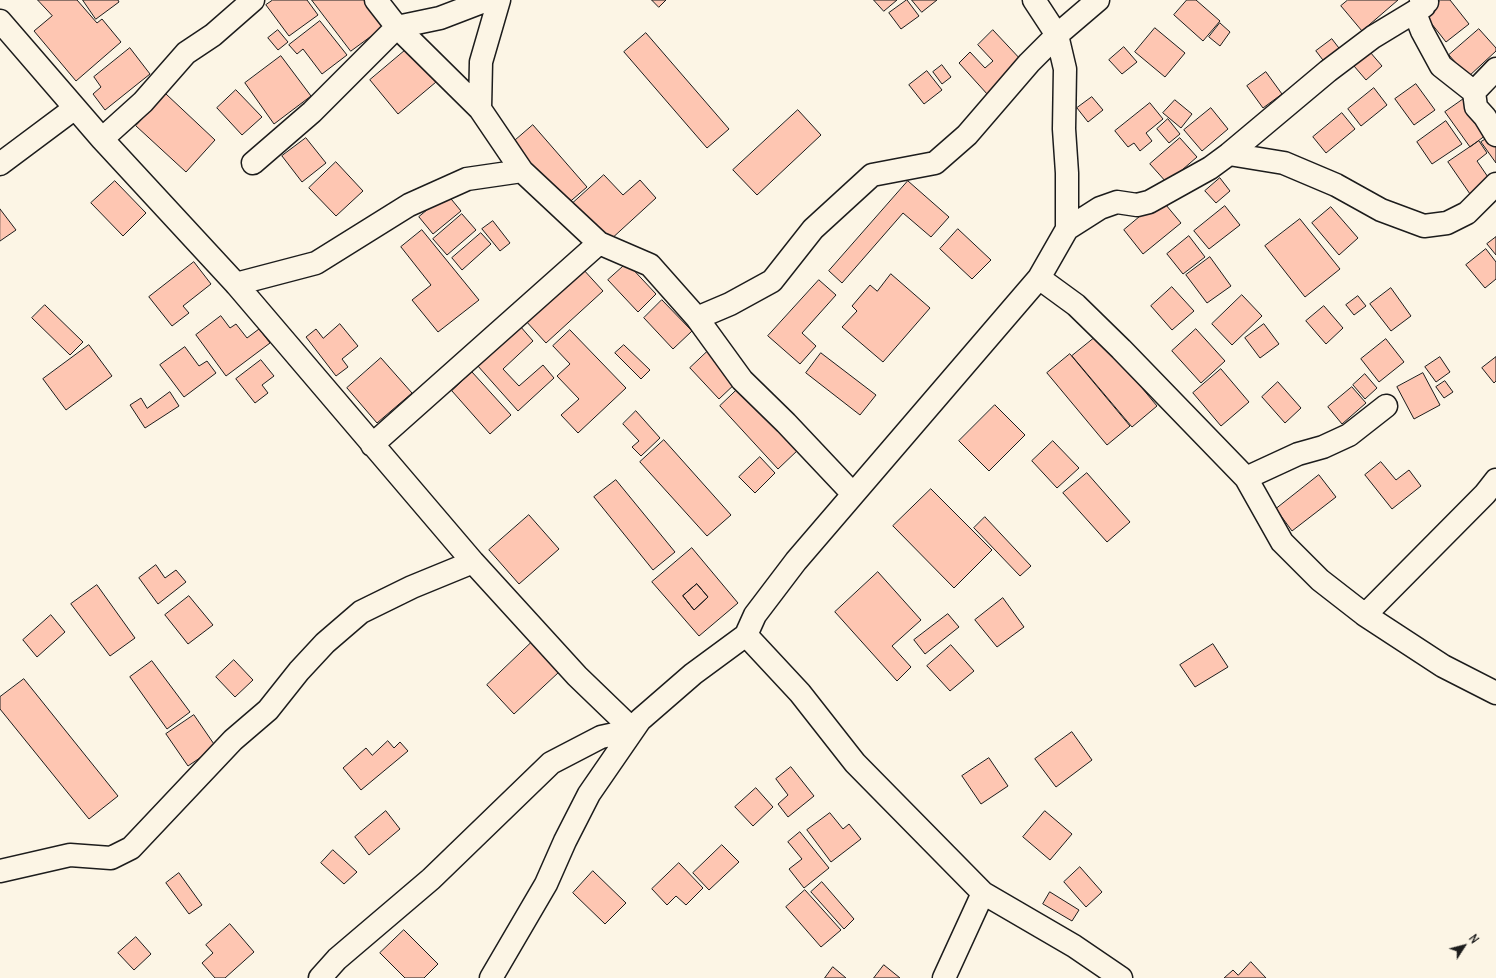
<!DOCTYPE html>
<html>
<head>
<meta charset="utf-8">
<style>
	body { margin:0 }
	#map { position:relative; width:1496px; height:978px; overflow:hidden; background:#fcf5e5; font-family:Delius,sans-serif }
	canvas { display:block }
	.north { position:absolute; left:1444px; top:926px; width:40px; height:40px; -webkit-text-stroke:3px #fcf5e5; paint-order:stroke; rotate:54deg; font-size:11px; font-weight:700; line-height:16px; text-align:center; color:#1c1c1c }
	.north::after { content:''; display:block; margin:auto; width:14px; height:18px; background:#1c1c1c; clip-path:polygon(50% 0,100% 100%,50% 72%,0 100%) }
</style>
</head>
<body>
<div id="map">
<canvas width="1496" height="978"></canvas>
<div class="north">N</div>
</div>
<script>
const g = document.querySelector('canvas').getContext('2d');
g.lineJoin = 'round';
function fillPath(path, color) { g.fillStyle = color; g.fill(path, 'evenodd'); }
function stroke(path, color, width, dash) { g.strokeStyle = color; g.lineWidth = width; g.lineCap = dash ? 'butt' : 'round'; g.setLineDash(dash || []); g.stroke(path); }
const building = new Path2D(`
	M38 0H77L97 23 102 19 121 42 76 81 34 31 52 16Z
	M83 0H118L119 2 96 19Z
	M273 0H307L318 15 289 36 266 5Z
	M312 0H365L385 26 351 51Z
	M652 0H666L659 7Z
	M874 0H897L884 11Z
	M907 0 919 16 901 29 889 13Z
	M912 0H937L922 12Z
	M1187 0H1196L1220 21 1203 41 1174 15Z
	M1348 0H1398L1362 31 1341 6Z
	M1441 0H1450L1469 24 1446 42 1424 14Z
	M320 21 347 55 322 74 303 49 297 54 289 45Z
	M1220 23 1230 32 1220 46 1209 37Z
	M1155 28 1185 53 1165 77 1135 52Z
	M1479 29 1496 48V51L1468 77 1449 55Z
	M278 30 288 42 278 50 268 38Z
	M993 30 1023 62 988 95 959 63 970 52 985 68 993 61 978 45Z
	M646 33 729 129 707 148 624 52Z
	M1332 39 1342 52 1326 64 1316 51Z
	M1124 47 1137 62 1122 74 1109 60Z
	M130 48 150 74 105 110 93 94 101 87 94 77Z
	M408 48 436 82 398 114 370 80Z
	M1370 52 1382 66 1366 80 1354 66Z
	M281 56 311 96 274 124 245 83Z
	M942 65 951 77 942 84 933 72Z
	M927 71 942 90 924 104 909 85Z
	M1266 72 1282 94 1263 108 1247 86Z
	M1416 84 1435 110 1414 125 1395 99Z
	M1374 88 1387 105 1361 126 1348 109Z
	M236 90 262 117 242 135 217 108Z
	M166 94 215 140 186 172 136 126Z
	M1092 97 1103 110 1088 122 1077 108Z
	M1465 98 1490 132 1470 147 1445 112Z
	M1175 100 1192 114 1181 128 1163 113Z
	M1150 103 1163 119 1146 133 1152 141 1140 151 1134 143 1128 147 1115 131Z
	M1211 108 1228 129 1202 151 1184 130Z
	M798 110 821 135 757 195 733 170Z
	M1342 113 1355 129 1326 153 1313 137Z
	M1168 119 1180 134 1169 143 1157 129Z
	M1446 121 1462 144 1432 164 1417 142Z
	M533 125 587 187 565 206 511 144Z
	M1493 135 1496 139V163L1481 142Z
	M306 138 326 163 302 182 282 156Z
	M1180 138 1197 157 1167 183 1150 164Z
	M1479 141 1487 153 1477 161 1490 180 1470 194 1448 162Z
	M336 162 363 191 336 216 309 188Z
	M604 175 623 195 640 180 656 198 609 241 573 203Z
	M1220 178 1230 191 1216 203 1205 191Z
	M115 181 146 213 123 236 91 203Z
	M908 181 949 217 931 237 903 213 842 283 829 271Z
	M447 194 461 211 433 234 419 217Z
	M1161 199 1181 223 1143 254 1124 230Z
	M1225 206 1240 225 1209 249 1194 231Z
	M1331 207 1358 238 1339 255 1312 223Z
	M0 209 16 230 0 241Z
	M462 214 476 230 447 255 433 239Z
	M1300 219 1340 269 1305 297 1265 246Z
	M493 221 510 243 500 251 482 229Z
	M958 229 991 260 972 279 940 249Z
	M422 230 479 300 438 332 412 300 431 285 401 247Z
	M481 233 491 244 462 270 452 258Z
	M1189 236 1205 257 1183 274 1167 254Z
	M1496 237V255L1487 244Z
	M1486 249 1496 262V279L1485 288 1466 265Z
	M1210 257 1231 286 1207 303 1186 275Z
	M194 262 211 284 183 306 189 313 172 326 149 297Z
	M627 263 656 294 638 312 608 280Z
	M582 268 603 291 546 343 525 320Z
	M891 274 930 308 883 362 842 327 857 311 852 306 870 285 877 291Z
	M819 280 836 295 802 333 816 346 800 364 768 336Z
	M1172 287 1194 311 1172 330 1151 306Z
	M1391 288 1411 316 1391 331 1370 304Z
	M1242 295 1262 316 1232 345 1212 324Z
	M1358 296 1366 306 1354 315 1346 305Z
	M662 300 692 331 673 349 644 318Z
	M45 305 83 342 70 355 32 318Z
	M1324 306 1343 328 1326 344 1306 321Z
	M221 316 230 328 236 324 247 338 259 329 270 343 226 376 196 335Z
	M340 324 358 346 342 359 348 367 336 376 306 337 316 329 323 338Z
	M1264 324 1279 344 1260 358 1245 338Z
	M520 326 533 341 503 369 519 386 543 365 554 378 518 411 477 365Z
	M1196 329 1225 361 1201 383 1172 351Z
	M570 330 626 388 578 433 561 415 579 399 557 376 570 364 553 346Z
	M1098 335 1157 406 1132 427 1072 356Z
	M1386 339 1404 362 1379 382 1361 359Z
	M89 345 112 376 66 410 43 379Z
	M624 345 650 370 641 379 615 353Z
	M185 347 199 366 207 361 216 373 184 397 160 365Z
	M708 351 738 381 719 399 690 368Z
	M821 353 876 395 860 415 806 373Z
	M1070 354 1130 426 1107 445 1047 373Z
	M1440 357 1450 372 1436 382 1425 367Z
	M1496 357V381L1494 383 1482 368Z
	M381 358 412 393 377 423 347 388Z
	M261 360 274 376 262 385 268 393 255 403 236 379Z
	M1221 369 1249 402 1221 426 1193 393Z
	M472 372 511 415 490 434 452 391Z
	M1423 373 1440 405 1414 419 1397 387Z
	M1365 374 1377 388 1365 399 1353 385Z
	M1445 381 1453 392 1444 398 1436 387Z
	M1278 382 1301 408 1285 423 1262 397Z
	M741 386 799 449 778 469 720 406Z
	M1352 387 1366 403 1342 424 1328 407Z
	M170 392 179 406 145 428 130 405 141 398 147 408Z
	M995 405 1025 435 989 471 959 441Z
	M636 411 660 438 641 456 632 447 639 441 623 424Z
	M664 440 731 515 707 536 640 462Z
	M1053 441 1079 468 1057 488 1032 461Z
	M760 457 775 473 755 493 739 477Z
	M1381 462 1396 480 1409 470 1421 486 1392 509 1365 475Z
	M1087 473 1130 522 1107 542 1063 493Z
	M1319 475 1336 497 1292 531 1276 509Z
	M616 480 675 552 653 570 594 497Z
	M931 489 992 550 954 588 893 526Z
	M529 515 559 549 519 584 489 550Z
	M985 517 1031 566 1020 576 974 528Z
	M692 548 738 603 699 636 652 582ZM697 584 708 597 694 610 683 596Z
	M156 565 165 578 176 570 186 582 158 604 139 578Z
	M878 572 921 620 892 646 911 667 897 681 835 612Z
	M697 584 708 597 694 610 683 596Z
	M97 585 135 638 110 656 71 604Z
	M189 596 213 625 188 644 165 615Z
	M1003 598 1024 627 997 647 975 620Z
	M948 614 959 627 925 654 914 640Z
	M51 615 65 632 37 657 23 640Z
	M531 643 559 672 514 714 487 685Z
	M1213 644 1228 667 1195 687 1180 665Z
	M951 645 974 671 950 691 927 666Z
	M234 660 253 680 235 697 216 677Z
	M152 661 190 712 167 729 130 677Z
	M24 679 118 796 89 819 0 709V697Z
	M194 715 216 747 188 766 166 734Z
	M1072 732 1092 760 1056 787 1035 759Z
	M388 741 394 748 400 742 408 751 361 790 343 768 366 748 372 755Z
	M989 758 1008 786 981 804 962 776Z
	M791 767 814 796 788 817 778 804 788 795 776 779Z
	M756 788 773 807 753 826 735 807Z
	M386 811 400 829 369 855 355 837Z
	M1045 811 1072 834 1050 860 1023 837Z
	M830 813 843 829 849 824 861 839 831 862 807 830Z
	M800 832 829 868 804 888 789 869 802 859 788 842Z
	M722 845 739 862 709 890 693 873Z
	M333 850 357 872 344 884 321 863Z
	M679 863 703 888 686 905 676 896 667 905 652 889Z
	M1080 867 1102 892 1086 907 1064 882Z
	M593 871 626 903 605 924 573 893Z
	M179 873 202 905 189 914 166 883Z
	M822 882 854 919 844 929 811 892Z
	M805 890 841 930 821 947 786 907Z
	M1050 892 1079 910 1072 921 1043 904Z
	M230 924 254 952 225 978H215L202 963 213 953 206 945Z
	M404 930 438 964 424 978H405L380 953Z
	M136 937 151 954 134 970 118 953Z
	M1251 962 1266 978H1224L1233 970 1238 975Z
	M884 965 900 978H874Z
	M833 967 846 978H825Z`);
fillPath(building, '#fec6b2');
stroke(building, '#1c1c1c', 1);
const street = new Path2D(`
	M376 0 397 27 480 109
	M499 0 481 62 480 109 522 171 599 243 650 265 697 318 730 304 772 281 813 229 872 175 935 163 967 135 1029 63 1057 35 1034 0
	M1427 2 1415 13 1422 31 1441 66 1474 92 1476 107 1485 117 1496 135
	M0 21 102 139 236 284 473 562 577 676 633 730
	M1474 92 1496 69
	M102 139 143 102 186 53 213 35 253 0
	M1229 154 1284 163 1336 185 1381 210 1424 226 1447 223 1467 213 1496 184
	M253 163 312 112 397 27 440 18 487 0
	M0 164 75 108
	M1067 229 1100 208 1117 202 1137 205 1149 202 1210 168 1229 154 1328 71 1373 37 1424 6 1421 0
	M1039 278 1076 305 1121 349 1246 478 1298 454 1323 447 1349 435 1386 406
	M236 284 316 263 409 205 467 179 522 171
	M697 318 742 380 786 423 853 494
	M372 445 599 243
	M1246 478 1282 542 1320 580 1365 615 1443 666 1496 693
	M1365 615 1485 494 1496 480
	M746 635 800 693 855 763 983 893 944 978
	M0 871 70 855 111 858 131 848 233 740 268 710 299 671 325 643 361 612 412 587 473 562
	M983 893 1074 946 1121 978
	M320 978 337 959 431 879 551 763 601 737 633 730
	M491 978 546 884 565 841 589 794 640 720 693 674 746 635 755 615 796 561 1039 278 1067 229V173L1064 129 1065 69 1057 35 1098 0`);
stroke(street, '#1c1c1c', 25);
stroke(street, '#fcf5e5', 22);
</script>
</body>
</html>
